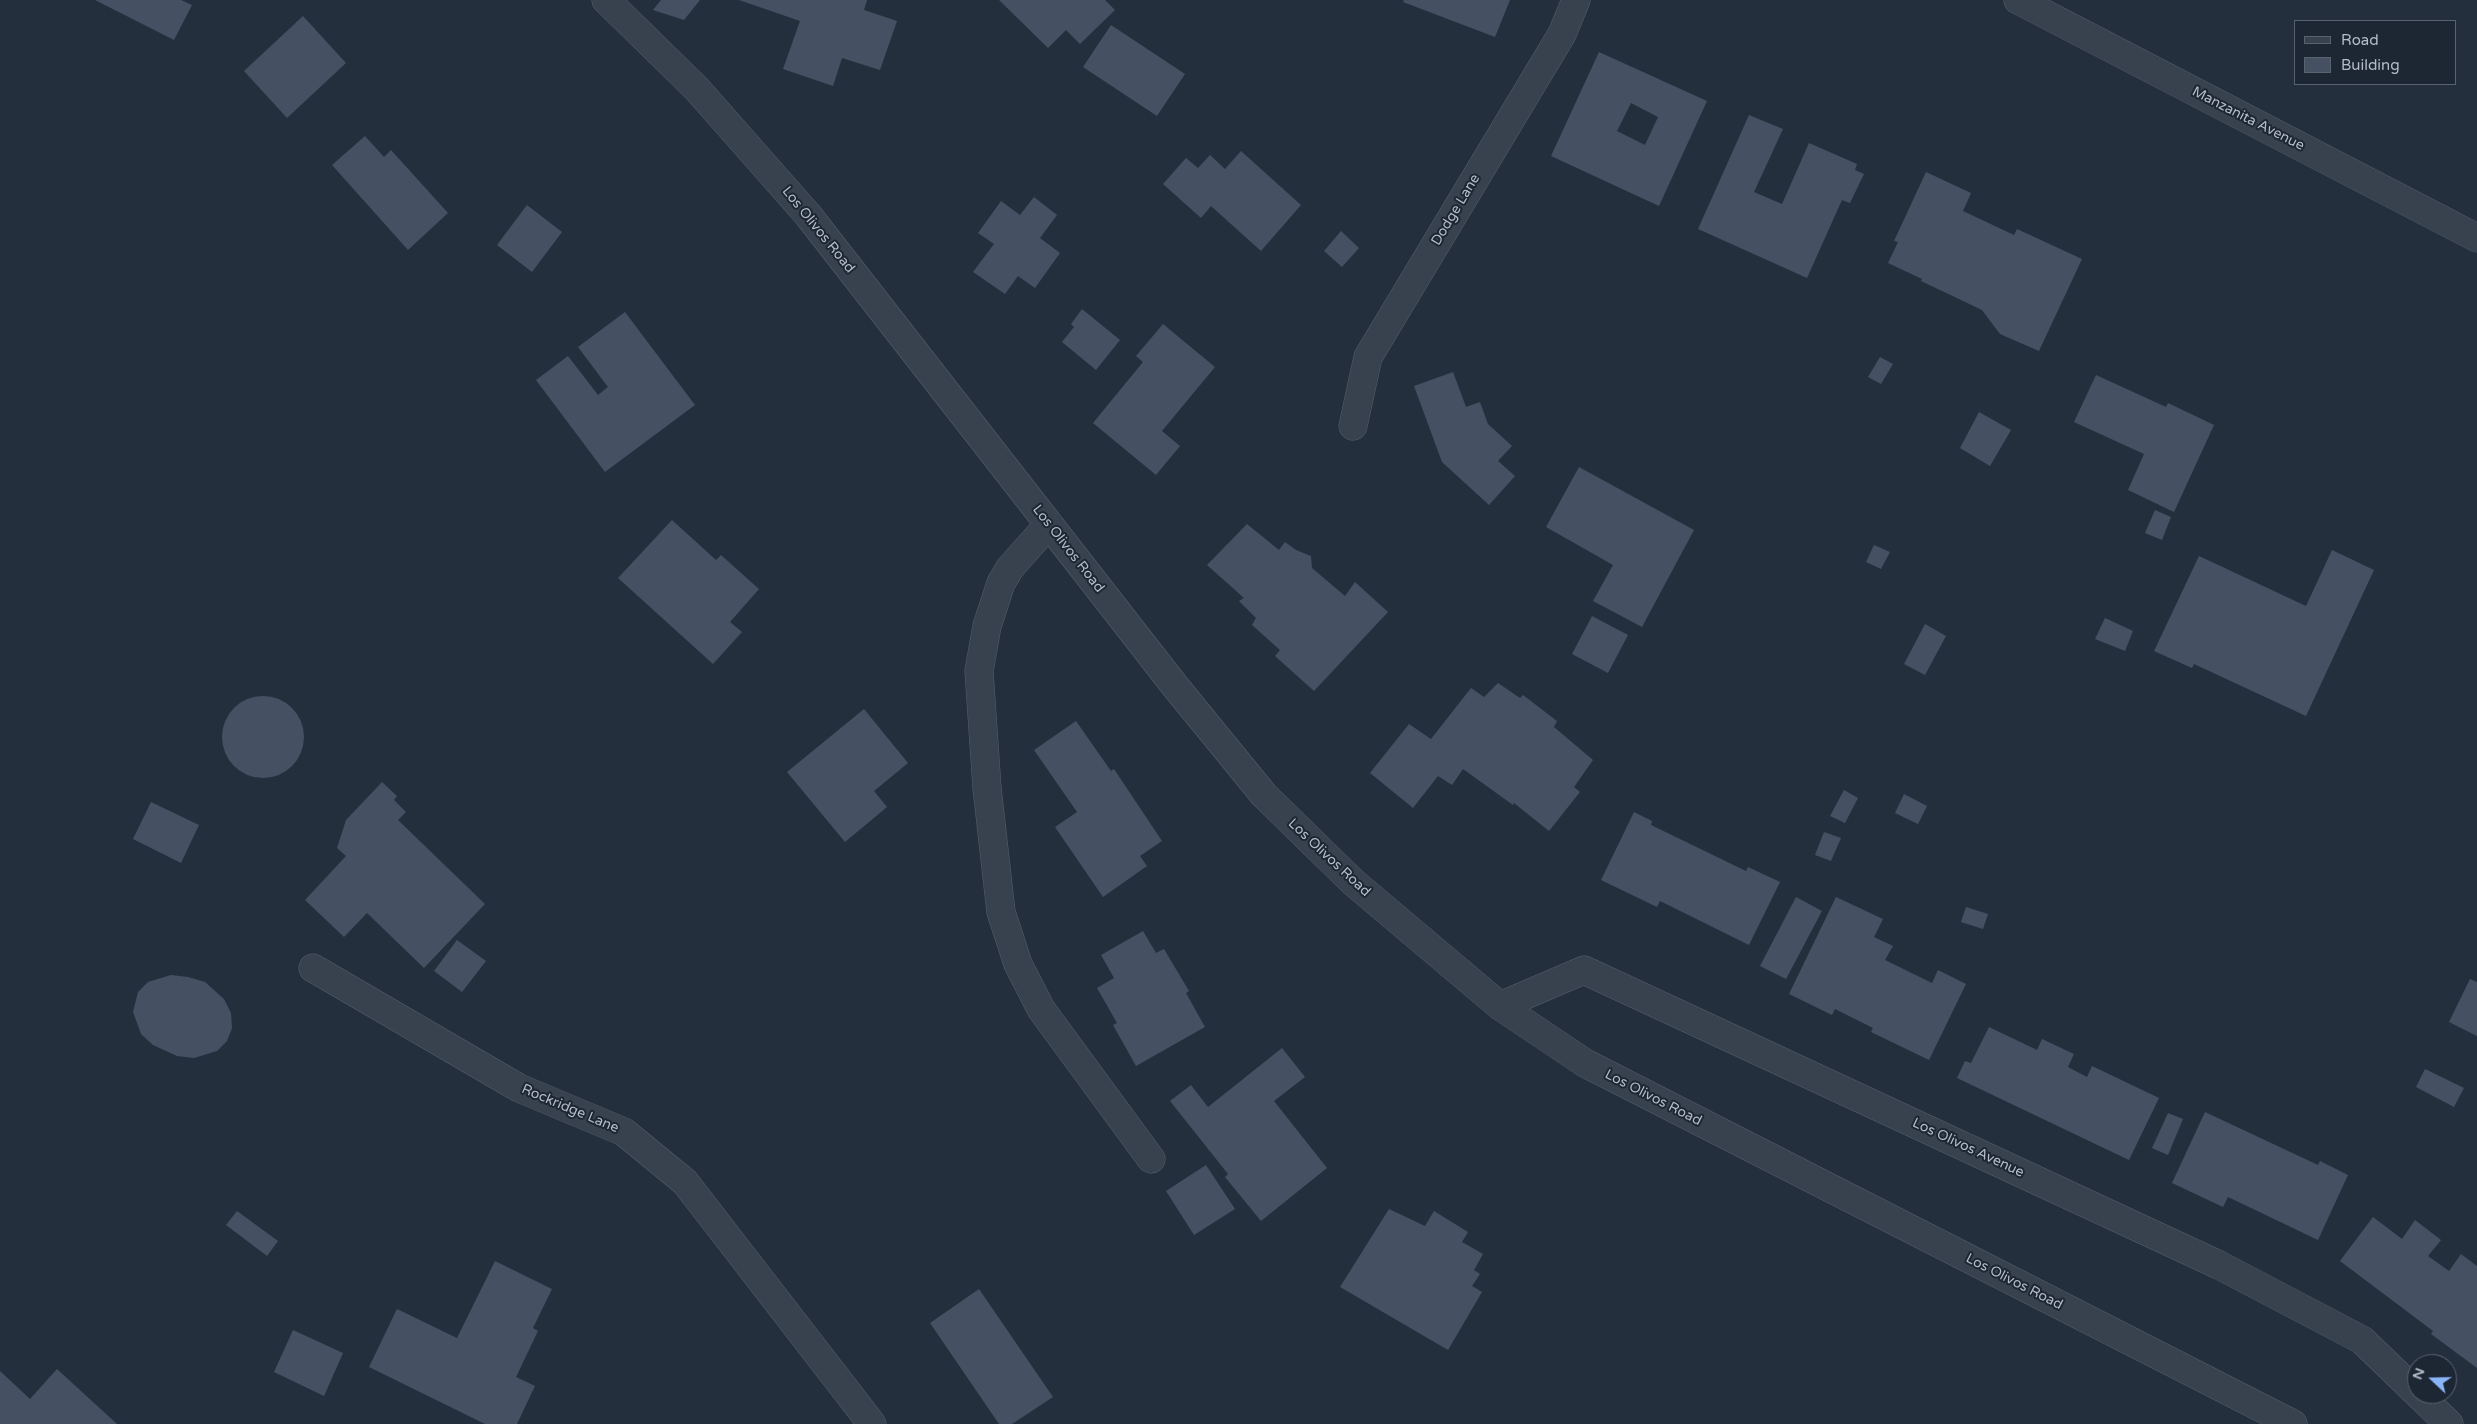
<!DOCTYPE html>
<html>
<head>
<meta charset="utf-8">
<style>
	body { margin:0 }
	#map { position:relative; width:2477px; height:1424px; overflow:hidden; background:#242f3e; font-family:"Varela Round",sans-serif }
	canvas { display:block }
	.legend { position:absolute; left:2294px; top:20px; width:162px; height:65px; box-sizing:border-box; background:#1d2633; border:1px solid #59626f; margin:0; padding:6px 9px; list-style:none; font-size:15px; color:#b4bcc9 }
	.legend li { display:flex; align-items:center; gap:10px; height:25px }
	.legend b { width:25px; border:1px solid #59626f }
	.north { position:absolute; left:2407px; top:1354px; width:50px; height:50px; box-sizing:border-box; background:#1d2633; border:1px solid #59626f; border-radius:50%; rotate:291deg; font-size:14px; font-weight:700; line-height:20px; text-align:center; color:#b4bcc9 }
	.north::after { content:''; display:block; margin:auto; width:18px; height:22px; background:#8ab4f8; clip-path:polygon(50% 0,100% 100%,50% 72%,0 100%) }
</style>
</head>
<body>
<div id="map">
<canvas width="2477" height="1424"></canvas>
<ul class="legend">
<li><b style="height:6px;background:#38414e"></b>Road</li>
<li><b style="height:14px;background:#455162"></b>Building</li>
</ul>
<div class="north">N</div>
</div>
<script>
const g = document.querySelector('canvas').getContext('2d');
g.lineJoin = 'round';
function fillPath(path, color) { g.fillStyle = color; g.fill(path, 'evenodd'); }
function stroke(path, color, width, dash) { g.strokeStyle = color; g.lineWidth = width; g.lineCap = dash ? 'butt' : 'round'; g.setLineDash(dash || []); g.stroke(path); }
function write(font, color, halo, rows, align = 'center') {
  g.font = font + ' "Varela Round",sans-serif'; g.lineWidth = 4; g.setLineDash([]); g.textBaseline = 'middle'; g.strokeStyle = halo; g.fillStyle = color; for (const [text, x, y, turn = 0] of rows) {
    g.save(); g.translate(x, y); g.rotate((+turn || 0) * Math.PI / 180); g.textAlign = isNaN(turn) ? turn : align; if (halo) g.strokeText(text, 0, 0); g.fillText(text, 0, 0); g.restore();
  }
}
fillPath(new Path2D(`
	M95 0H181L192 5 174 40Z
	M661 0H700L684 20 653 10Z
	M739 0H867L864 10 897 21 880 70 842 58 833 86 783 69 800 21Z
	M999 0H1105L1115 10 1080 44 1066 30 1048 48Z
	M1404 0H1510L1495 37 1403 2Z
	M303 16 346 63 287 118 244 71Z
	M1111 25 1185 74 1157 116 1083 67Z
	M1599 52 1707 101 1659 206 1551 156ZM1631 103 1658 117 1645 145 1617 131Z
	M1749 115 1783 129 1754 192 1782 204 1809 143 1857 164 1855 170 1864 174 1850 203 1842 200 1807 278 1698 229Z
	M365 136 384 157 391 150 448 213 408 250 332 165Z
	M1241 151 1301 205 1261 251 1211 206 1201 218 1163 184 1186 158 1198 168 1210 155 1225 169Z
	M1926 172 1971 193 1963 211 2014 235 2017 229 2082 259 2039 351 2000 334 1982 310 1921 281 1922 279 1888 263 1898 242 1894 241Z
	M1034 197 1057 215 1040 238 1060 253 1035 288 1018 276 1005 294 973 272 994 244 978 233 1001 201 1020 215Z
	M527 205 562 232 532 272 497 245Z
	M1341 231 1359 248 1342 267 1324 251Z
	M1082 309 1120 340 1096 370 1062 342 1074 327 1071 324Z
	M625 312 695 405 605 472 536 380 568 356 598 395 608 387 578 347Z
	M1163 324 1215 367 1162 431 1180 446 1156 475 1093 423 1143 362 1136 356Z
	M1880 357 1893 364 1881 384 1868 377Z
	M1453 372 1466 407 1480 402 1488 424 1512 446 1498 461 1515 476 1489 505 1442 462 1414 386Z
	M2096 375 2166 407 2168 403 2214 425 2174 512 2128 490 2144 454 2074 422Z
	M1979 412 2011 430 1990 466 1960 448Z
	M1579 467 1694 530 1642 627 1593 601 1613 565 1546 527Z
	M2155 510 2171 517 2162 540 2145 533Z
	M672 520 716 560 721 555 759 589 730 622 742 632 713 664 618 578Z
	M1247 524 1279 550 1285 542 1296 550 1311 556 1312 568 1345 596 1355 582 1388 612 1314 691 1275 656 1280 650 1252 625 1256 618 1239 601 1244 598 1207 565Z
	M1874 545 1890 552 1881 569 1866 562Z
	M2332 550 2374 570 2306 716 2194 664 2192 668 2154 651 2199 556 2306 606Z
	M1592 616 1628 635 1608 673 1572 654Z
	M2105 618 2133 631 2125 651 2095 639Z
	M1925 624 1946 636 1925 675 1904 664Z
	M1498 683 1520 698 1523 695 1557 721 1554 727 1593 760 1574 787 1580 792 1549 831 1514 803 1513 805 1463 769 1452 785 1438 776 1413 808 1370 773 1409 724 1431 739 1471 688 1484 697Z
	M222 737a41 41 0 1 1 82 0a41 41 0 1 1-82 0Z
	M864 709 908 763 874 791 887 807 845 842 787 772Z
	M1076 721 1111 771 1114 769 1162 841 1140 856 1147 866 1103 897 1055 827 1077 812 1034 750Z
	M382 782 397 796 394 800 406 812 398 820 485 904 424 968 367 913 344 937 305 900 346 856 337 848 346 820Z
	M1844 790 1858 798 1845 823 1830 816Z
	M1904 794 1927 806 1918 824 1895 813Z
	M151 802 199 825 181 863 133 839Z
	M1634 812 1652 821 1651 825 1746 871 1748 867 1780 882 1749 945 1660 901 1657 907 1601 880Z
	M1824 832 1841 838 1831 861 1815 855Z
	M1796 897 1822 911 1786 979 1760 966Z
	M1836 897 1883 919 1874 937 1893 946 1885 960 1932 983 1938 970 1966 984 1929 1060 1871 1032 1873 1028 1835 1009 1832 1015 1789 994Z
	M1966 907 1988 914 1983 929 1961 922Z
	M1143 931 1156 953 1164 949 1189 991 1186 993 1205 1027 1136 1066 1113 1025 1117 1023 1097 988 1114 978 1101 955Z
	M457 940 486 961 462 992 434 971Z
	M171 975 188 977 205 982 224 999 231 1013 232 1028 227 1041 217 1051 194 1058 177 1056 153 1045 141 1034 133 1012 138 992 148 982Z
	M2470 979 2477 982V1036L2449 1022Z
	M1989 1027 2037 1050 2042 1039 2074 1054 2068 1067 2087 1077 2092 1066 2159 1098 2129 1160 1957 1078 1965 1061 1971 1063Z
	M1282 1048 1305 1077 1274 1101 1327 1168 1261 1221 1225 1177 1228 1174 1170 1101 1191 1085 1208 1107Z
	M2425 1069 2464 1088 2454 1107 2416 1087Z
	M2205 1112 2318 1165 2320 1161 2348 1175 2318 1240 2228 1197 2223 1207 2172 1183Z
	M2168 1113 2183 1119 2168 1155 2152 1148Z
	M1206 1165 1235 1209 1194 1235 1166 1191Z
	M1389 1209 1425 1226 1434 1211 1468 1232 1462 1242 1483 1254 1474 1270 1480 1274 1472 1286 1482 1292 1448 1350 1340 1287Z
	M237 1211 278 1241 267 1256 226 1225Z
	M2373 1217 2402 1239 2415 1220 2441 1240 2428 1256 2449 1271 2461 1254 2477 1266V1368L2431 1334 2433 1331 2340 1261Z
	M495 1261 552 1289 533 1328 538 1331 516 1377 535 1386 517 1424H485L369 1367 397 1309 457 1338Z
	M979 1289 1053 1397 1012 1424H999L930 1323Z
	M293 1330 343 1353 324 1396 274 1372Z
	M57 1369 117 1424H0V1371L30 1399Z`), '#455162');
const minor = new Path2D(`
	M606 0 697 89 808 215 1175 686 1264 795 1353 882 1500 1006 1585 1063 2293 1424
	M2018 0 2477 238
	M1353 426 1368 357 1562 34 1576 0
	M1049 524 1010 568 1001 583 987 626 979 671 987 788 1001 912 1018 964 1041 1009 1151 1159
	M313 968 519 1088 624 1132 685 1182 872 1424
	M1500 1006 1584 970 2219 1265 2362 1340 2417 1393
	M2418 1394 2449 1424`);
stroke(minor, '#565f6c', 29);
stroke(minor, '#38414e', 28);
write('14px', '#b4bcc9', '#1d2633', [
	["Manzanita Avenue",2248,119,27],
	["Dodge Lane",1456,210,-59],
	["Los Olivos Road",818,230,51],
	["Los Olivos Road",1068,549,52],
	["Los Olivos Road",1329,858,43],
	["Los Olivos Road",1653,1098,27],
	["Rockridge Lane",570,1109,23],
	["Los Olivos Avenue",1968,1148,25],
	["Los Olivos Road",2014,1282,27]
]);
</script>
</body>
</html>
